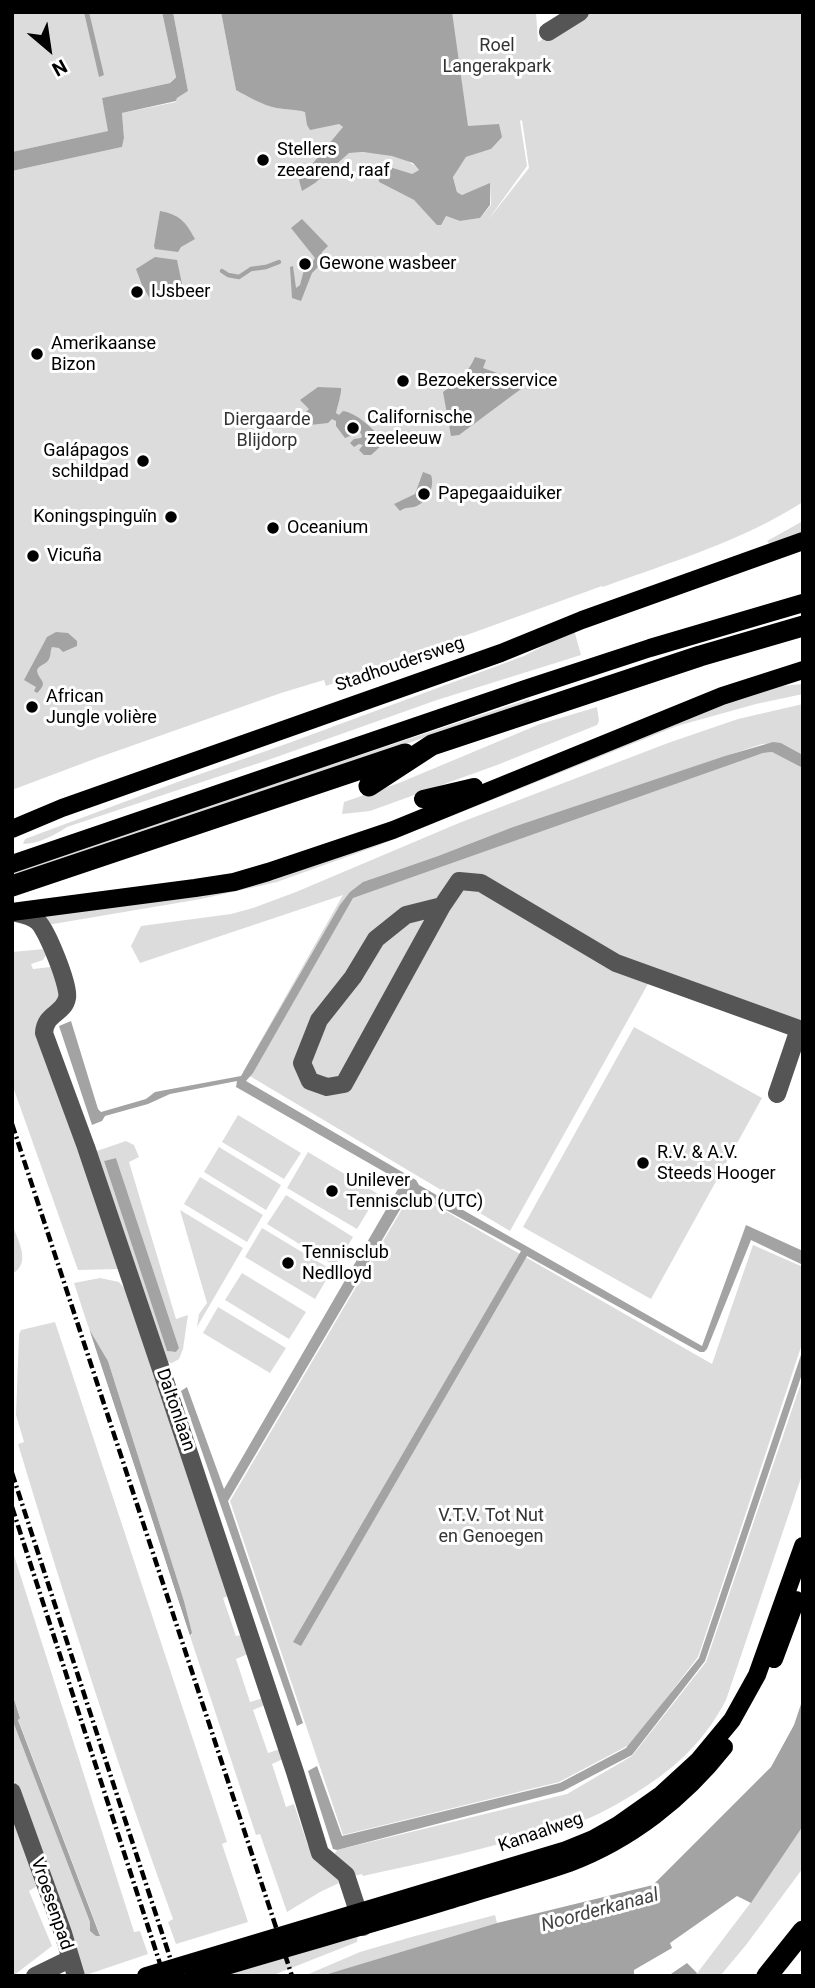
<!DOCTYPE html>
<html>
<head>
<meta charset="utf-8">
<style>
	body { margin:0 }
	#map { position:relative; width:815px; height:1988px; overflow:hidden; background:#fff; font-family:Roboto,sans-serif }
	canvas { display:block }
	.frame { position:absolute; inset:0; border:14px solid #000; pointer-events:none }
	.north { position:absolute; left:14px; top:14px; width:70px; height:70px; -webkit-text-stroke:5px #fff; paint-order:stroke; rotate:151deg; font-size:19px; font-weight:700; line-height:28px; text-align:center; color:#000 }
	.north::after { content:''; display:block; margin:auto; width:24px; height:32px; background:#000; clip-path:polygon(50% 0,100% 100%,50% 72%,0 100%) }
</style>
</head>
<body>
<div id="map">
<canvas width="815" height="1988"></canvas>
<div class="frame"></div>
<div class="north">N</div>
</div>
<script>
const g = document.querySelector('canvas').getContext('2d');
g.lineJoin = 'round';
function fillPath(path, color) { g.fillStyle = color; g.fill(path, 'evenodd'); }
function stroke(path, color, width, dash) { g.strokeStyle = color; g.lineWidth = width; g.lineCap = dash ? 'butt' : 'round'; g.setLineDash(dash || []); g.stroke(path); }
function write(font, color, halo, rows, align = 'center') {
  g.font = font + ' Roboto,sans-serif'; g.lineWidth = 6; g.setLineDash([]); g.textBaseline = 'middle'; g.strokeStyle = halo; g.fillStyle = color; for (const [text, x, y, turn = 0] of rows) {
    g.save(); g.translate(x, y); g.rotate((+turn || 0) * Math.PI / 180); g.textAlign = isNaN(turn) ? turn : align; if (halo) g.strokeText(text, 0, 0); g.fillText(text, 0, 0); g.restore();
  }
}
fillPath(new Path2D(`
	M12 12H162L176 76 170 83 102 98 109 131 12 152Z
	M173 12H221L236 90 306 108 339 124 343 127 349 153C370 151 405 153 419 170L412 174 379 182 414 200 421 207 460 221 480 218 491 205 490 187 462 195 457 192 453 176 466 157 491 149 466 131 449 12H536L538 42 588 12H803V502C742 541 671 562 603 587L602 586 326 686 324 680 281 693 97 758 12 790V171L122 147 124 138 122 113 176 102 177 98 188 91ZM522 120 529 168 488 220 527 166 520 121Z
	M803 521V535L771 545 767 541Z
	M574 630 581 655 437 700 268 760 67 827C55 835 38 844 23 844L25 839 183 780 286 744 524 656Z
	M803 684V694L756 704 677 726 377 846 277 882 201 899 47 925 37 917 203 896 276 879 377 841 753 693 782 686Z
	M529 699 530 702 12 877V871Z
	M803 704V755L781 743 762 744 513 827 438 856 363 882 763 753 772 752 786 759 803 760V1027L653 975 510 1231 243 1072 343 895 140 963 131 946 141 926 231 914 253 908 296 892 459 823 668 743 738 719Z
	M597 707 599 721 597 725 497 765 370 811 342 814 344 802 399 783 540 724Z
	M44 949 48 952 43 960 31 964 33 969 51 967 62 1000 44 1013 63 1104 120 1269 78 1270 12 1084V952Z
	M634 1027 762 1098 651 1299 523 1227Z
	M238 1115 301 1153 284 1179 222 1142Z
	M126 1141 134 1145 139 1157 129 1162 176 1319 188 1315 183 1349 179 1359 172 1363 163 1361 94 1152ZM116 1158 179 1348 176 1352 167 1351 104 1161Z
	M219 1147 281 1185 266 1210 204 1172Z
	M308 1152 378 1194 357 1229 287 1188Z
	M200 1177 263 1215 247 1242 184 1204Z
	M412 1192 712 1364 753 1245 803 1267V1341L698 1657 631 1744 559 1782 343 1835 230 1501Z
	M286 1195 353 1237 335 1266 267 1224Z
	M180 1210 243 1248 197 1327 199 1314 207 1303Z
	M12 1224C18 1241 32 1263 12 1274Z
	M262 1228 332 1270 315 1299 245 1257Z
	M242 1273 306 1312 289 1339 225 1300Z
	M100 1278 119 1282 126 1290 228 1596 223 1598 236 1636 241 1635 248 1654 236 1659 250 1702 263 1698 265 1705 253 1710 268 1753 280 1749 283 1759 272 1764 286 1807 294 1804 308 1846 312 1845 340 1879 338 1881 339 1883 320 1892 287 1912 260 1834 256 1835 190 1636 192 1635 184 1601 108 1361 89 1329 74 1283Z
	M218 1307 286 1348 270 1373 203 1333Z
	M55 1322 227 1842 222 1844 248 1922 176 1944 168 1922 173 1919C116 1762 66 1603 18 1444L24 1442 16 1415 19 1334 21 1330Z
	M803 1377V1472L726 1700C703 1744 671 1772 629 1797 612 1807 595 1817 576 1823 556 1829 535 1834 514 1840 464 1854 413 1865 363 1876L362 1874 354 1876 333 1857 337 1850 567 1794 632 1756 706 1662Z
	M12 1549 134 1932 140 1931 148 1954 86 1975 81 1969 12 1775V1719L90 1922V1931L100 1935 18 1719 20 1717 12 1693Z
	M12 1807 40 1884 29 1891 52 1946 13 1976Z
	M803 1826V1868L746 1945 720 1976H695L755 1897Z
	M495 1915 497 1923 321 1976H304L360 1952 415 1936Z
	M358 1933 357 1942 271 1976H216Z`), '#dcdcdc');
fillPath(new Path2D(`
	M84 12H89L104 75 99 77Z
	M162 12H173L188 91 177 98 176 101 122 113 124 138 122 147 12 171V152L108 131 102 98 170 83 176 77Z
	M221 12H452L468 126 499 124 502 137 491 149 466 157 453 177 457 192 462 195 490 183V205L480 218 460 221 446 216 441 225H437L414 200 379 182 378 171 380 164 412 174 419 170 413 163 392 156 363 152 349 153 315 183 302 191 299 180 343 127 339 124 310 130 307 125 305 112C296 109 287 110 277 108 262 105 249 97 236 90Z
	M160 211C180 215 185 221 195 239L181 247 178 252 155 249 154 246Z
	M302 219 328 246 322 252 323 262 312 273 301 301 292 298 290 267 293 266 296 288 300 285 304 270 312 263 315 258 291 228Z
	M155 257 177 260 182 284 150 299 142 285 136 269Z
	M475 357 486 360 483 368 523 382 525 386 459 435 451 436 443 392C458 382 468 373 475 357Z
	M318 387 341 388C342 392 337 408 336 413L339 415 343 411C357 413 372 428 382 439L381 446 371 455H364L359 450 363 445 359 444 354 447 350 443 354 439 361 438 362 436 360 432 345 438 336 426V421L332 419 328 423 310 425 309 418 306 412 309 409 300 400Z
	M423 472 431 475C435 487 428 500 417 506 411 509 406 506 400 511L394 504 415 494Z
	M56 632 68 633 77 641V646L63 652 59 648 52 647C50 651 51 656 49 659 46 665 40 664 37 670 38 681 50 681 37 693L34 691 36 687 24 680 47 637Z
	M773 742 781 743 803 755V768L772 752 763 753 353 898 253 1073 246 1081 416 1180 419 1185 702 1346 746 1225 803 1251V1265L751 1240 707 1349 704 1352H700L527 1256 301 1646 293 1642 521 1251 411 1191 228 1501 303 1723 297 1726 181 1391 187 1387 224 1489 402 1182 236 1087 237 1081 170 1094 148 1104 105 1116 102 1121 92 1125 59 1026 71 1021 98 1109 101 1112 146 1099 155 1092 241 1076 340 905 350 892 363 882 438 856 513 827 725 756Z
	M116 1158 179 1348 176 1352 167 1351 104 1161Z
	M89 1329 108 1361 184 1601 192 1633 190 1636Z
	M803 1349V1371L705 1661 632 1755 563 1791 337 1850 333 1849 308 1771 317 1766 342 1836 560 1783 626 1748 699 1658Z
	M12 1693 20 1718 18 1720 100 1936H96L90 1931V1922L12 1719Z
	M803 1698V1826L751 1903 737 1896 670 1943 672 1948 634 1970V1976H321L497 1923 653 1885 771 1767 794 1725Z
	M687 1963 697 1973 695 1976H668Z`), '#a3a3a3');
fillPath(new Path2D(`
	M88 1326 147 1504 191 1640 187 1637 86 1330Z`), '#fff');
stroke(new Path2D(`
	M222 271 228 275 239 277 251 269 266 267 279 262`), '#a3a3a3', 4.5);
stroke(new Path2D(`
	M548 32 580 12
	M442 906 406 915 376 939 353 977 319 1020 302 1063 310 1081 327 1087 344 1084 442 906 459 881 481 883 616 963 799 1029
	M12 912C21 914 31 915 38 922 47 930 70 987 67 998 64 1014 45 1013 44 1033L86 1147 167 1387 295 1772 320 1853 346 1875 363 1927
	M777 1094 799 1029 803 1030
	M12 1792 63 1933 76 1976
	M35 1976 70 1959`), '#555', 18);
stroke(new Path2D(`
	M423 799 474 787
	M12 829 62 808 501 653 582 620 803 541
	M12 864 525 689 650 648 803 603
	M12 912 195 888 234 882 268 872 393 830 722 696 803 670
	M774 1659 796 1600
	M146 1976 566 1850 593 1839 618 1825 662 1794 698 1761 732 1720 757 1675 803 1546
	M193 1976C277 1950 363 1927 447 1901 487 1888 529 1877 569 1863 630 1840 684 1798 724 1747`), '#000', 18);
stroke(new Path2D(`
	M369 786 432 745 700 656 803 626
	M12 886 405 754
	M767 1976 803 1931`), '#000', 21);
stroke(new Path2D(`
	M12 1124 292 1976
	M12 1473 176 1976
	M12 1507 164 1976`), '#000', 4.5, [10, 3.5, 2, 3.5]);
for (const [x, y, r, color] of [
	[263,160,7,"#000"],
	[305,264,7,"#000"],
	[137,292,7,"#000"],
	[37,354,7,"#000"],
	[403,381,7,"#000"],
	[353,428,7,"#000"],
	[143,461,7,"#000"],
	[424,494,7,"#000"],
	[171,517,7,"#000"],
	[273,528,7,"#000"],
	[33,556,7,"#000"],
	[32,707,7,"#000"],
	[643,1163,7,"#000"],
	[332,1191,7,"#000"],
	[288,1263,7,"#000"]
]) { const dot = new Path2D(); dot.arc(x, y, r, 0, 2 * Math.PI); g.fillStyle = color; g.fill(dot); stroke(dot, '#fff', 2.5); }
write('18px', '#333', '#fff', [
	["Roel",497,46],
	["Langerakpark",497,67],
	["Diergaarde",267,420],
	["Blijdorp",267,441],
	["V.T.V. Tot Nut",491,1516],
	["en Genoegen",491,1537]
]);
write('18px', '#000', '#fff', [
	["Stellers",277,150],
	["zeearend, raaf",277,171],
	["Gewone wasbeer",319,264],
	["IJsbeer",151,292],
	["Amerikaanse",51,344],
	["Bizon",51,365],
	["Bezoekersservice",417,381],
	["Californische",367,418],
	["zeeleeuw",367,439],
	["Galápagos",129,451,"right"],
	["schildpad",129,472,"right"],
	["Papegaaiduiker",438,494],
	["Koningspinguïn",157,517,"right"],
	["Oceanium",287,528],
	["Vicuña",47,556],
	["African",46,697],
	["Jungle volière",46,718],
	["R.V. & A.V.",657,1153],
	["Steeds Hooger",657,1174],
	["Unilever",346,1181],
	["Tennisclub (UTC)",346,1202],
	["Tennisclub",302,1253],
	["Nedlloyd",302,1274]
], 'left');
write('18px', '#000', '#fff', [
	["Stadhoudersweg",400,665,-19],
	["Daltonlaan",175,1410,71],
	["Kanaalweg",541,1833,-19],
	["Vroesenpad",51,1904,71]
]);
write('italic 19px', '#444', '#fff', [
	["Noorderkanaal",600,1911,-15]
]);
</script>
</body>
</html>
